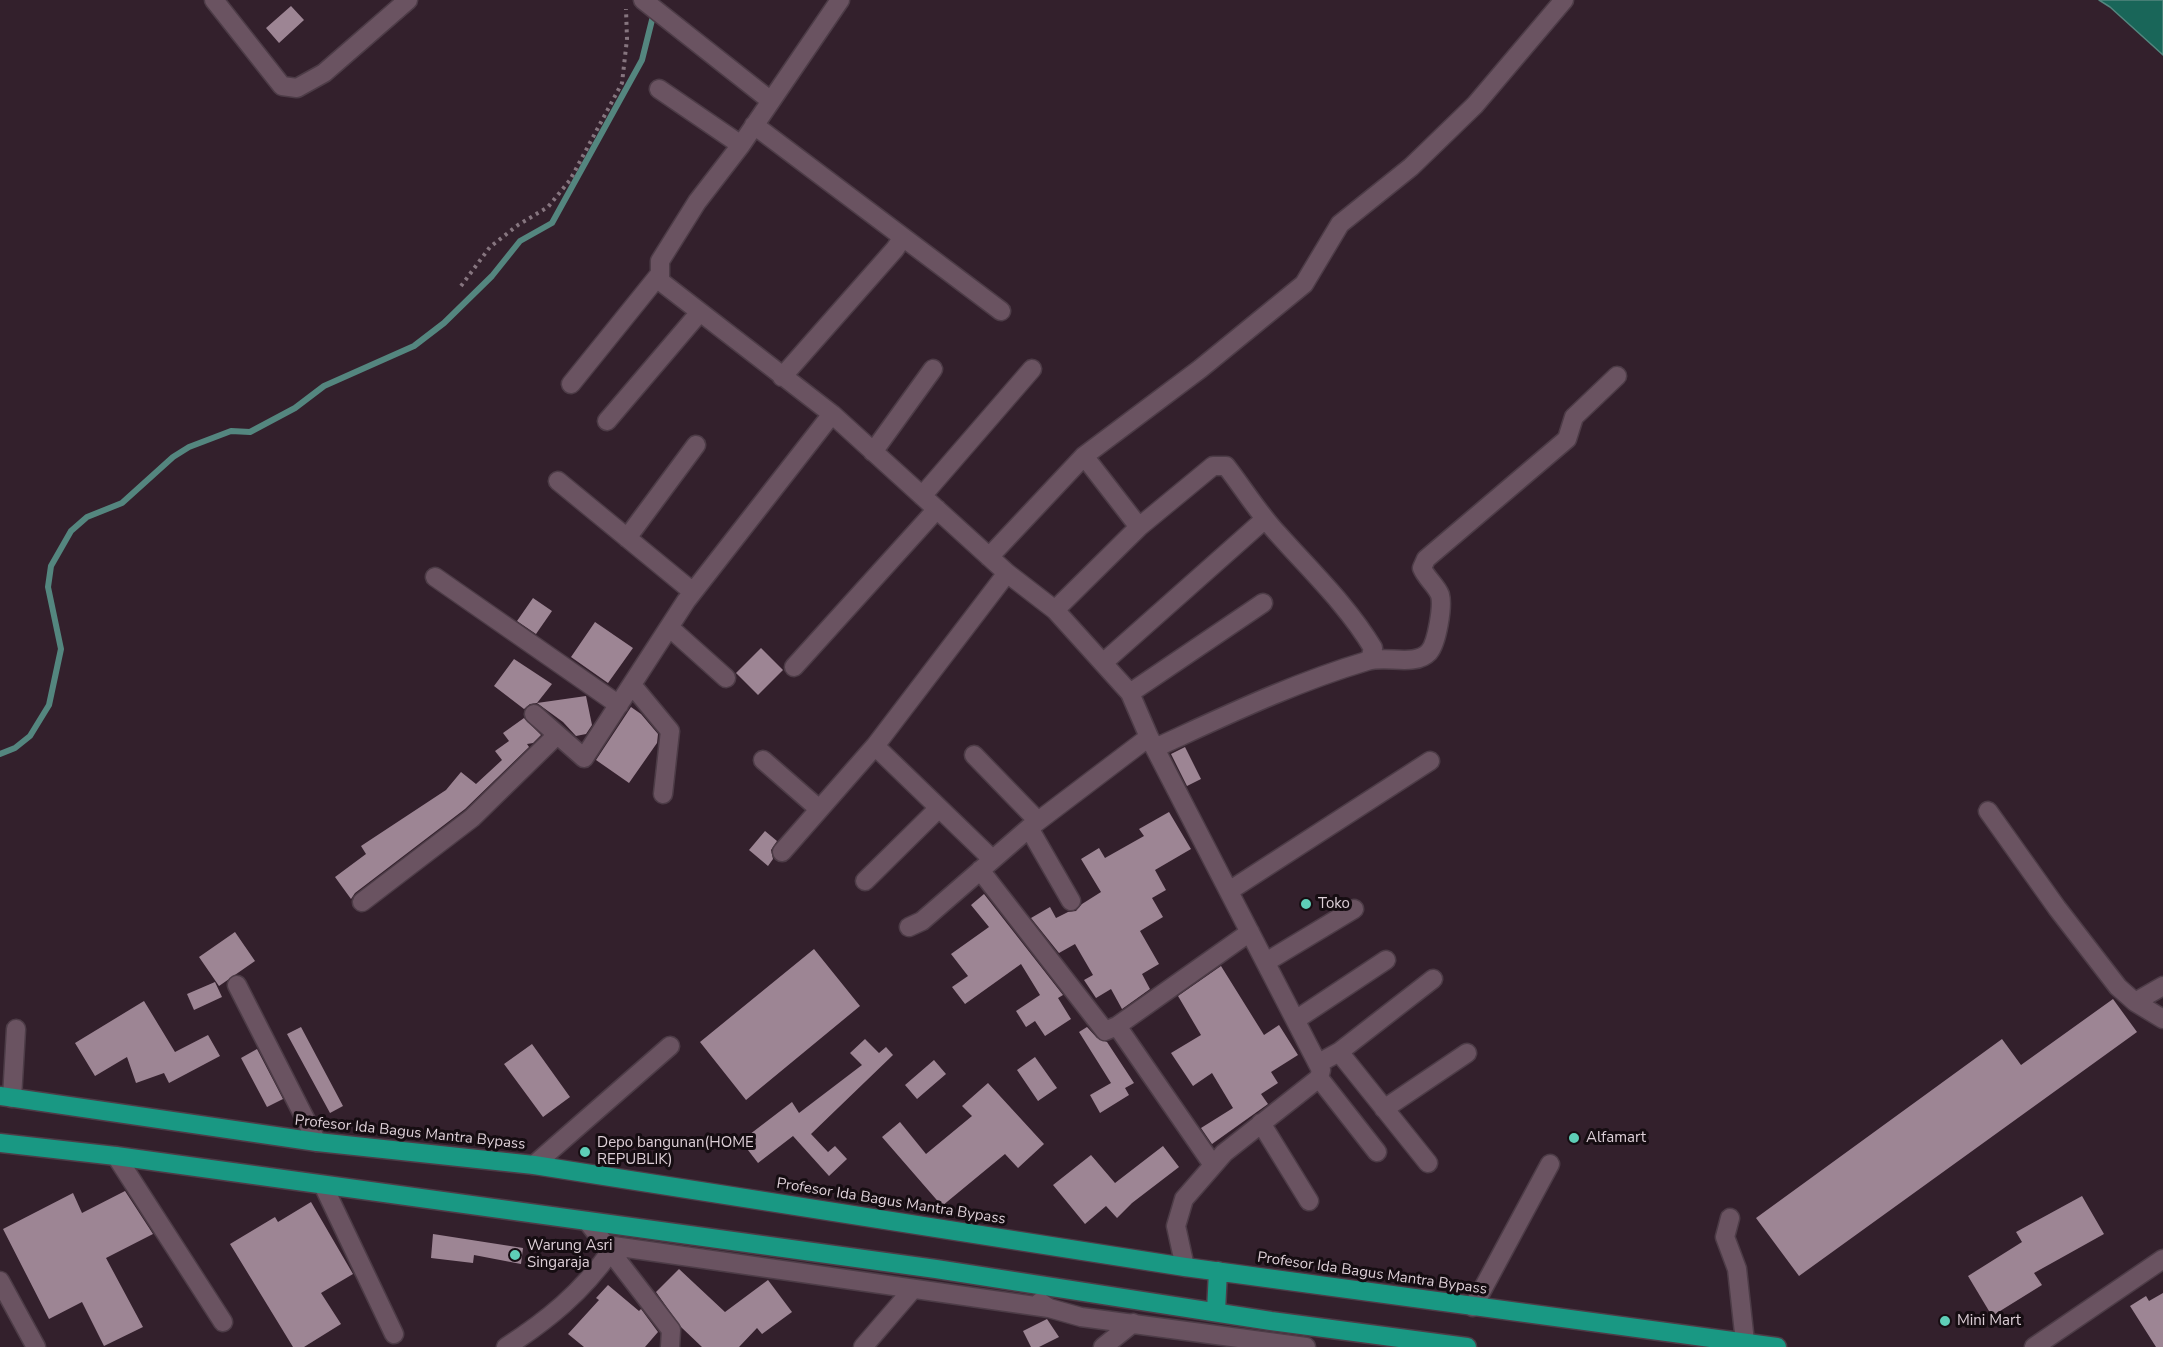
<!DOCTYPE html>
<html>
<head>
<meta charset="utf-8">
<style>
	body { margin:0 }
	canvas { display:block; background:#33202c }
</style>
</head>
<body>
<canvas width="2163" height="1347"></canvas>
<script>
const g = document.querySelector('canvas').getContext('2d');
g.lineJoin = 'round';
function fillPath(path, color) { g.fillStyle = color; g.fill(path, 'evenodd'); }
function stroke(path, color, width, dash) { g.strokeStyle = color; g.lineWidth = width; g.lineCap = dash ? 'butt' : 'round'; g.setLineDash(dash || []); g.stroke(path); }
function write(font, color, halo, rows, align = 'center') {
  g.font = font + ' "Nunito Sans",sans-serif'; g.lineWidth = 6; g.setLineDash([]); g.textBaseline = 'middle'; g.strokeStyle = halo; g.fillStyle = color; for (const [text, x, y, turn = 0] of rows) {
    g.save(); g.translate(x, y); g.rotate((+turn || 0) * Math.PI / 180); g.textAlign = isNaN(turn) ? turn : align; if (halo) g.strokeText(text, 0, 0); g.fillText(text, 0, 0); g.restore();
  }
}
const water = new Path2D(`
	M2099 0H2163V55L2110 7Z`);
fillPath(water, '#196659');
stroke(water, '#54867f', 1.5);
stroke(new Path2D(`
	M0 754 15 748 30 736 49 705 61 649 48 587 51 566 71 531 87 517 122 503 173 457 189 447 231 431 250 432 295 408 324 386 414 346 444 323 492 276 520 241 552 223 642 60 654 12`), '#54867f', 6);
fillPath(new Path2D(`
	M291 6 304 20 279 43 266 28Z
	M533 598 552 611 536 634 517 621Z
	M595 622 633 648 608 683 571 657Z
	M761 648 783 670 758 695 736 673Z
	M514 659 552 684 537 703 530 704 524 709 494 686Z
	M586 696 592 725 586 734 576 736 563 722 537 703Z
	M631 707 641 714 658 734 657 743 629 783 596 760Z
	M524 718 541 735 533 743 527 744 529 747 465 809 355 893 351 899 335 877 366 854 361 846 446 790 461 772 476 784 502 760 495 751 509 741 503 733Z
	M1185 747 1201 779 1187 786 1171 754Z
	M1169 812 1191 849 1155 870 1166 890 1152 898 1163 917 1140 931 1159 964 1142 974 1150 989 1122 1009 1111 989 1096 998 1084 980 1093 975 1075 944 1059 953 1031 918 1050 907 1056 918 1068 912 1076 911 1082 904 1101 892 1081 859 1099 848 1105 858 1144 836 1139 829Z
	M765 831 777 841 771 850 773 859 768 866 749 850Z
	M984 894 1063 995 1058 998 1071 1019 1045 1036 1035 1021 1026 1027 1016 1011 1040 995 1021 964 965 1004 952 987 968 976 951 954 989 927 971 905Z
	M235 932 255 961 219 986 199 957Z
	M814 949 860 1006 746 1100 700 1042Z
	M1221 966 1264 1035 1279 1025 1298 1055 1271 1072 1278 1083 1261 1094 1268 1104 1212 1144 1201 1128 1233 1108 1212 1073 1193 1086 1171 1053 1201 1035 1178 996Z
	M215 982 222 997 194 1010 187 994Z
	M2113 999 2137 1032 1799 1276 1756 1218 2002 1039 2021 1065Z
	M144 1001 175 1052 208 1035 220 1056 169 1083 164 1073 136 1083 127 1057 95 1076 75 1043Z
	M301 1027 343 1106 330 1113 287 1034Z
	M1087 1027 1097 1038 1107 1042 1134 1083 1125 1088 1129 1095 1100 1113 1090 1095 1111 1083 1079 1032Z
	M865 1039 879 1053 886 1047 893 1055 811 1134 828 1152 835 1146 847 1159 829 1176 793 1136 758 1163 741 1141 792 1102 799 1113 862 1065 850 1053Z
	M532 1044 570 1097 543 1117 504 1064Z
	M257 1049 283 1099 267 1107 241 1058Z
	M1035 1057 1057 1088 1038 1101 1017 1070Z
	M934 1060 946 1074 917 1099 905 1085Z
	M988 1083 1044 1144 1018 1168 1005 1154 942 1206 882 1137 900 1122 926 1154 972 1116 962 1106Z
	M1163 1146 1179 1167 1132 1203 1117 1218 1106 1206 1085 1224 1053 1185 1091 1155 1115 1183Z
	M125 1191 153 1234 106 1258 143 1327 104 1346 82 1302 49 1319 3 1229 73 1193 82 1213Z
	M2082 1196 2104 1234 2034 1273 2042 1285 1992 1316 1968 1276 2022 1242 2016 1232Z
	M311 1202 353 1274 321 1293 341 1324 304 1347H293L230 1244 275 1217 278 1222Z
	M433 1234 523 1248 521 1264 474 1255 473 1263 431 1258Z
	M679 1269 725 1312 768 1280 792 1312 762 1334 757 1328 739 1347H702L681 1327 656 1292Z
	M608 1285 639 1311 641 1309 658 1332 645 1347H584L568 1334 599 1300 596 1298Z
	M2163 1293V1347H2156L2130 1306 2146 1296 2149 1301Z
	M1047 1319 1059 1337 1039 1347H1031L1023 1331Z`), '#9d8594');
const minor = new Path2D(`
	M214 0 282 86 297 88 324 73 408 0
	M643 0 771 101
	M840 0 741 145 697 202 660 261V281L832 414 1007 573 1055 610 1130 693 1149 737 1321 1070 1319 1078 1224 1153 1184 1199 1176 1226 1185 1267
	M659 89 741 145
	M754 125 1001 311
	M782 377 895 249 903 237
	M571 384 659 275
	M607 421 700 312
	M873 452 933 369
	M1084 456 1139 527
	M558 481 693 592
	M922 496 1032 369
	M627 538 696 445
	M989 557 1084 456 1200 369 1304 284 1340 224 1411 167 1475 105 1564 0
	M435 577 619 705
	M1055 610 1139 527 1213 466H1226C1244 489 1259 514 1279 535 1312 572 1347 605 1373 648L1370 660
	M669 627 726 678
	M1104 662 1265 519
	M794 667 937 509
	M632 685 670 731 663 794
	M1130 693 1263 603
	M534 714 584 758 686 601 832 414
	M875 746 992 859
	M1155 748C1225 716 1293 683 1367 661 1387 655 1415 667 1429 652 1437 643 1443 606 1440 595 1436 585 1426 578 1422 568L1426 559 1567 439 1574 417 1617 376
	M974 755 1038 821
	M763 760 819 809
	M1988 811 2057 908 2118 987 2135 1002 2163 1019
	M1029 828 1071 901
	M782 852 875 746 1007 573
	M980 870 1105 1031 1117 1026 1250 932
	M865 881 939 808
	M1229 891 1430 761
	M362 902 472 818 557 735
	M909 927 922 921 1029 828 1149 737
	M1266 962 1354 909
	M237 985 317 1142
	M2135 1002 2163 986
	M1297 1019 1386 960
	M1117 1026 1213 1165
	M1339 1052 1433 979
	M1319 1063 1339 1052 1428 1163
	M1319 1078 1377 1152
	M12 1098 16 1029
	M1384 1109 1467 1053
	M1261 1123 1309 1201
	M116 1156 223 1322
	M534 1165 670 1046
	M323 1185 394 1334
	M1730 1218 1725 1237 1737 1269 1745 1342
	M587 1221 671 1330 670 1347
	M606 1245 1049 1308
	M0 1281 36 1347
	M1040 1302 1049 1308 1081 1317 1306 1347
	M1473 1307 1550 1164
	M506 1347C548 1320 582 1292 611 1251
	M863 1347 913 1289
	M1103 1347 1133 1323
	M2034 1347 2163 1259`);
const highway = new Path2D(`
	M0 1096 317 1142 534 1165 1185 1267 1777 1347
	M0 1143 116 1156 936 1269 1271 1321 1467 1347
	M1216 1311 1218 1271`);
stroke(minor, '#4d3c47', 21);
stroke(highway, '#4d3c47', 21);
stroke(new Path2D(`
	M461 286 490 247 518 225 548 207 570 180 622 83 627 39 626 9`), '#86757f', 4, [3, 4.5]);
stroke(minor, '#6a5361', 18);
stroke(highway, '#199883', 18);
for (const [x, y, r, color] of [
	[1306,904,6,"#5eceb7"],
	[1574,1138,6,"#5eceb7"],
	[585,1152,6,"#5eceb7"],
	[515,1255,6,"#5eceb7"],
	[1945,1321,6,"#5eceb7"]
]) { const dot = new Path2D(); dot.arc(x, y, r, 0, 2 * Math.PI); g.fillStyle = color; g.fill(dot); stroke(dot, '#160d12', 2); }
write('15px', '#ddcfd7', '#160d12', [
	["Toko",1318,904],
	["Alfamart",1586,1138],
	["Depo bangunan(HOME",597,1143],
	["REPUBLIK)",597,1160],
	["Warung Asri",527,1246],
	["Singaraja",527,1263],
	["Mini Mart",1957,1321]
], 'left');
write('15px', '#ddcfd7', '#160d12', [
	["Profesor Ida Bagus Mantra Bypass",410,1133,6],
	["Profesor Ida Bagus Mantra Bypass",891,1202,9],
	["Profesor Ida Bagus Mantra Bypass",1372,1274,8]
]);
</script>
</body>
</html>
